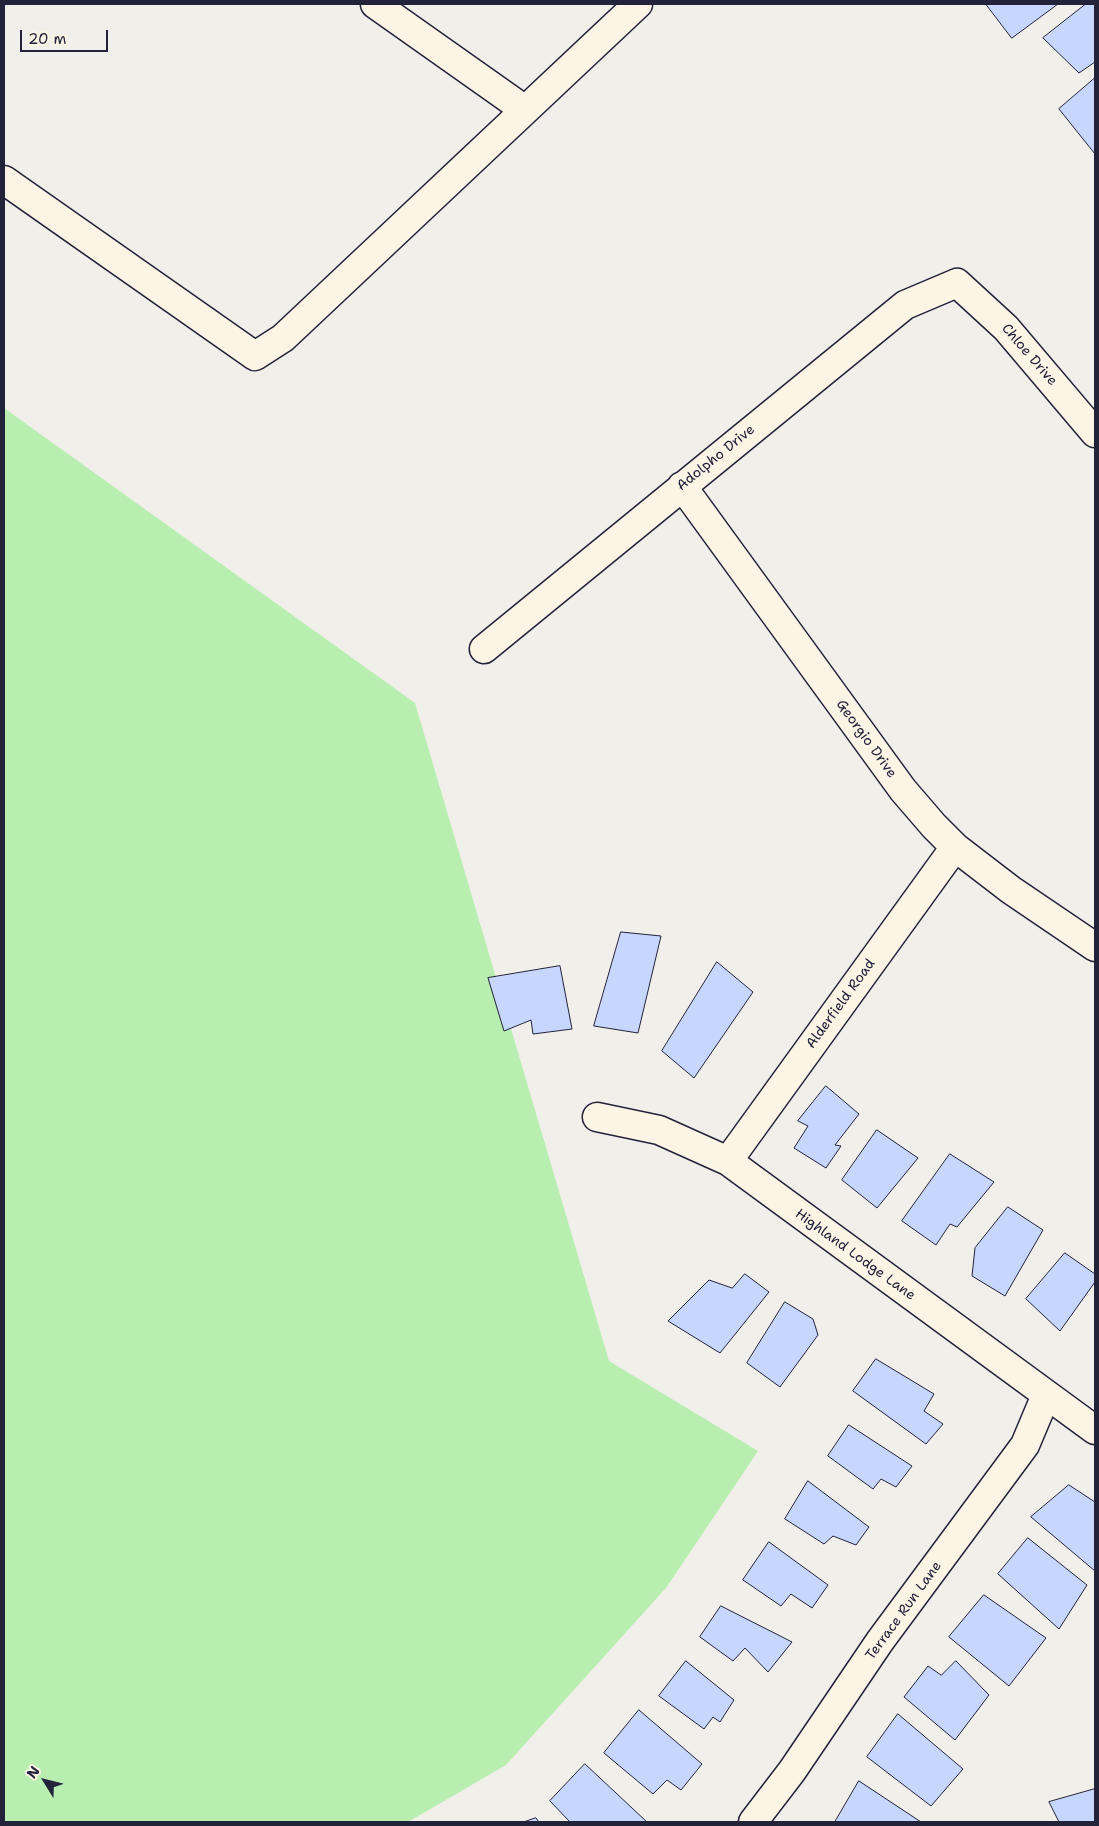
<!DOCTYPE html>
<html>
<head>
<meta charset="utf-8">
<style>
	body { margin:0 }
	#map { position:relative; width:1099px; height:1826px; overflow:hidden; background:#f1efea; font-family:"Shantell Sans",sans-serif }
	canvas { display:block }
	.frame { position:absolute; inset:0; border:5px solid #22223b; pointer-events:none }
	.north { position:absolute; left:20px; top:1756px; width:50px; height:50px; -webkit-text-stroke:4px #fcf5e5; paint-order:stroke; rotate:306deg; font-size:14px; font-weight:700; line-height:20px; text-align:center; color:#22223b }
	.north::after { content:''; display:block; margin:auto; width:18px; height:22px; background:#22223b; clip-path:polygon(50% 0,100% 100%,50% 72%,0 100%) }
	.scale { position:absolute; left:20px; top:30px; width:88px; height:22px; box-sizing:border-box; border:2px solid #22223b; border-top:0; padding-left:6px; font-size:15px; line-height:18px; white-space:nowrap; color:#22223b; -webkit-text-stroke:4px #fcf5e5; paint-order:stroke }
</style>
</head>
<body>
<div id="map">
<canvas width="1099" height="1826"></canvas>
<div class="frame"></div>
<div class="north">N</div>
<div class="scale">20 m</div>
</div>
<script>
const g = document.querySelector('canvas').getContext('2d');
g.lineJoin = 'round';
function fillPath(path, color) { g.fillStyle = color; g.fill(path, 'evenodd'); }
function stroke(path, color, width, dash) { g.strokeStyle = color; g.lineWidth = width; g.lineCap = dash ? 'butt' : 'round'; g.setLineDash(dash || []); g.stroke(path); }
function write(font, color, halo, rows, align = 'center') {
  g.font = font + ' "Shantell Sans",sans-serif'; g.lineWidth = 5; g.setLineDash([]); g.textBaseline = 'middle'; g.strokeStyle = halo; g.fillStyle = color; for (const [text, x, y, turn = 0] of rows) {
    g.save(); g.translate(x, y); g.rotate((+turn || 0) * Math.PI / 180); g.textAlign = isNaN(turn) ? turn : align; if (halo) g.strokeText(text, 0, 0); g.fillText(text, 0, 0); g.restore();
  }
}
fillPath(new Path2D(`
	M4 408 415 703 609 1361 758 1451 666 1588 506 1765 408 1822H4Z`), '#b8eeb0');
const building = new Path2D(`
	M986 4H1058L1012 38Z
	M1086 4H1095V62L1079 73 1043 38Z
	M1095 78V154L1059 109Z
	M621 932 661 936 638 1033 594 1026Z
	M717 962 753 992 694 1078 662 1051Z
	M560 966 572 1029 533 1034 531 1020 504 1031 488 978Z
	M826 1086 859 1114 835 1145 841 1146 826 1168 794 1148 808 1126 798 1121Z
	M877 1130 918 1158 877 1208 842 1180Z
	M950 1154 994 1182 957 1227 950 1224 936 1245 902 1221Z
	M1008 1207 1043 1230 1005 1296 972 1276 975 1248Z
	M1065 1253 1095 1274V1282L1060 1331 1026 1299Z
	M745 1274 769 1292 720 1353 668 1321 709 1280 732 1288Z
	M785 1302 813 1319 818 1335 780 1387 747 1363Z
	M876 1359 934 1394 924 1411 943 1424 926 1444 853 1391Z
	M849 1425 912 1466 896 1487 881 1479 873 1489 828 1456Z
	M808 1481 869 1527 856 1545 833 1536 824 1544 785 1519Z
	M1069 1485 1095 1502V1571L1031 1517Z
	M1028 1538 1087 1585 1059 1629 998 1574Z
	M769 1542 828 1585 812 1608 791 1594 781 1606 743 1580Z
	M984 1595 1046 1638 1009 1686 949 1637Z
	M721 1606 792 1642 768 1672 745 1648 733 1661 700 1637Z
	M686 1661 734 1700 720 1722 713 1717 704 1729 659 1696Z
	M956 1661 989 1695 955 1740 904 1697 928 1666 941 1675Z
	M639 1710 702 1764 681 1790 667 1780 653 1794 604 1753Z
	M898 1714 963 1769 931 1806 867 1757Z
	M585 1764 647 1822H570L550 1801Z
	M859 1781 921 1822H835Z
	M1095 1789V1822H1059L1049 1802Z
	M536 1818 539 1822H524Z`);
fillPath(building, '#c6d6fd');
stroke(building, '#22223b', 1);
const minor = new Path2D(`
	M375 4 525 110
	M4 180 255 356 283 338 638 4
	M682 486 903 790 934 826 955 847 1011 890 1095 947
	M484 649 905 305 957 283 1006 328 1095 433
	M597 1117 659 1130 728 1161 1095 1430
	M728 1161 955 847
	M753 1822 792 1771 880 1641 1025 1445 1046 1395`);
stroke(minor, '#22223b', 31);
stroke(minor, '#fcf5e5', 28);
write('14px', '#22223b', '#fcf5e5', [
	["Chloe Drive",1029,355,49],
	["Adolpho Drive",716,458,-39],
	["Georgio Drive",866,739,54],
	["Alderfield Road",841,1004,-54],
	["Highland Lodge Lane",855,1255,36],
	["Terrace Run Lane",904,1611,-54]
]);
</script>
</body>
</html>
